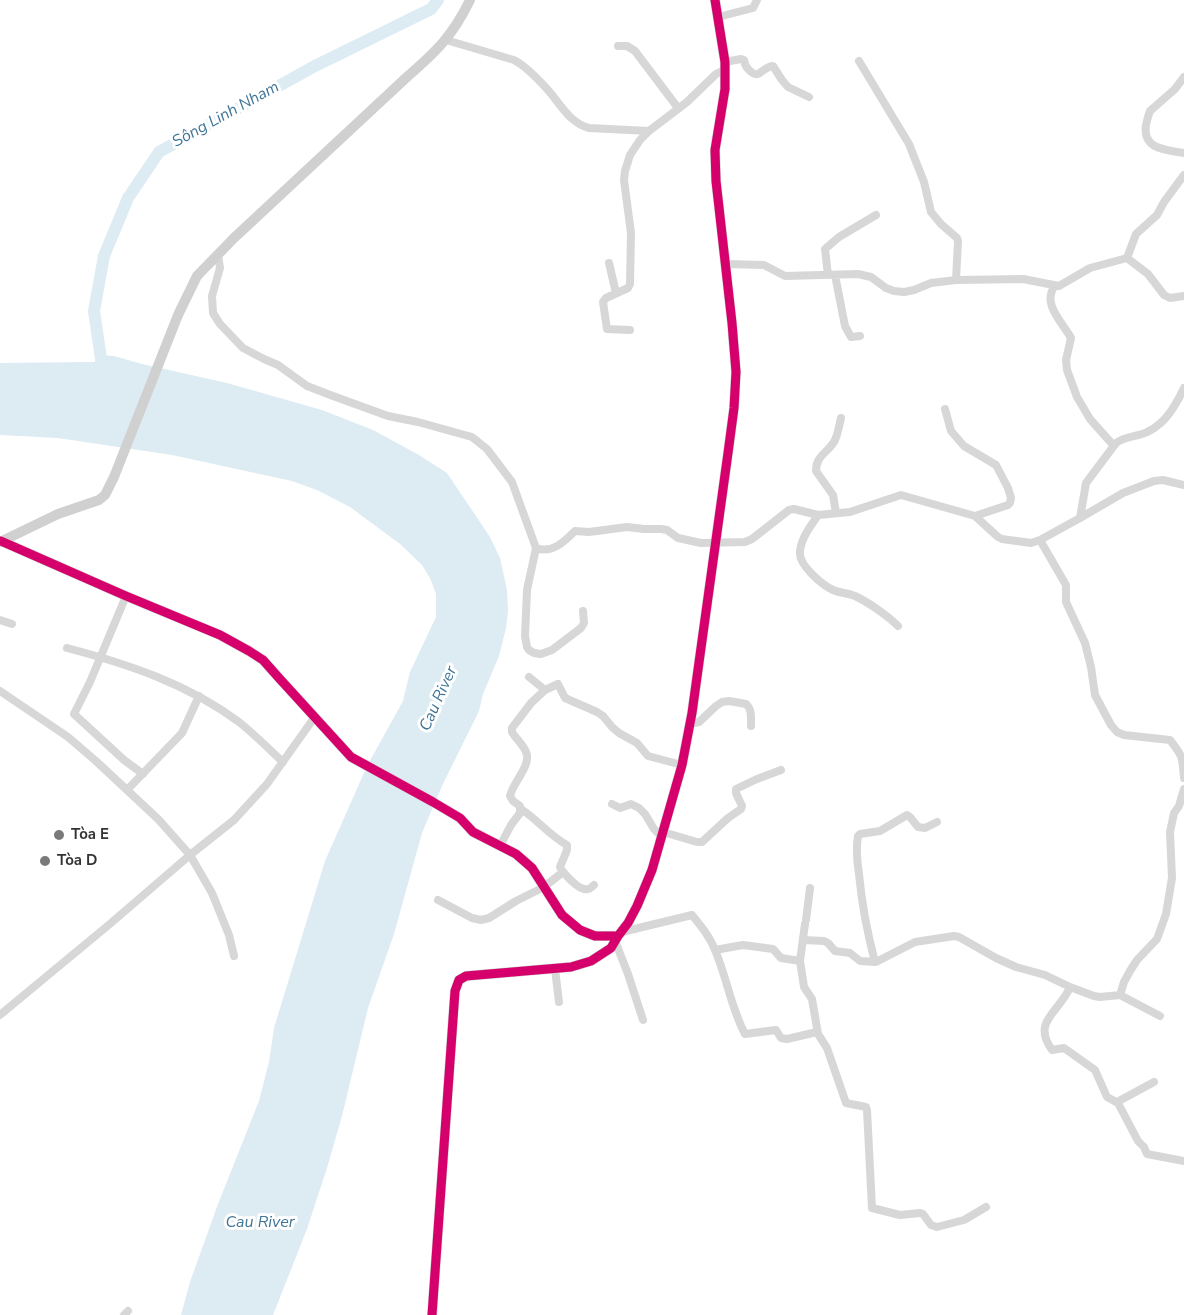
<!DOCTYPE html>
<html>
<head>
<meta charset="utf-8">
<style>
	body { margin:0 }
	canvas { display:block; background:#fff }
</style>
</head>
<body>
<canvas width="1184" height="1315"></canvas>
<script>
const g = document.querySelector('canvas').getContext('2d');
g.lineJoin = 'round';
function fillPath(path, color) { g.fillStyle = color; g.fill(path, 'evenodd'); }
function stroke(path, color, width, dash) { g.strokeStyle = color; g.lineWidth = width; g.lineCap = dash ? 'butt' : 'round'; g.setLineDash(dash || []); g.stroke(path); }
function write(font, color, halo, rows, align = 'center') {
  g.font = font + ' "Nunito Sans",sans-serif'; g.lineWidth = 6; g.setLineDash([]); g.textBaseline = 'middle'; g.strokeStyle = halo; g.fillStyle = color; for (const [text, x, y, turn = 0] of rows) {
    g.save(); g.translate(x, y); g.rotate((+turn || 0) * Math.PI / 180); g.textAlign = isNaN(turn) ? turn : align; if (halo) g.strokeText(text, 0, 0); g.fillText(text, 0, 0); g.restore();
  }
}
fillPath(new Path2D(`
	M98 355 114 356 142 364 227 383 322 410 373 430 419 455 447 473 490 537 500 558 507 590 508 611 506 628 499 656 483 694 479 711 442 786 422 833 394 934 368 1008 342 1116 327 1168 307 1229 273 1315H181L190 1282 218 1204 259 1101 269 1062 274 1028 325 861 367 766 403 701 410 672 436 617V594L430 578 422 565 400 544 350 507 317 490 292 481 172 455 58 438 0 435V363L95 362Z`), '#ddebf3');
stroke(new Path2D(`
	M103 372 94 311 104 256 128 198 159 152 315 66 431 9 438 0`), '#ddebf3', 12);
stroke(new Path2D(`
	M718 17 753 8 757 0
	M446 40 514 60C527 67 538 79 547 89 560 103 569 123 589 128L649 131
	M618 46H627L635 51 678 108
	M859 61 909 144 924 182 931 212 941 224 957 238 958 241 956 280
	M725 62 741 59 744 60C746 67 744 64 749 70 760 81 761 67 773 66L782 80 788 87 809 97
	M1184 77 1175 89 1150 111C1148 116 1147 120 1146 125 1142 150 1167 150 1184 153
	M218 254 220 268 212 296 213 313 220 324 243 348 264 359 278 365 307 386 333 396 388 416 418 422 472 437 487 449 512 482 536 548 527 590 525 636 527 647 529 650 534 653 541 654 552 650 581 628 584 623 583 611
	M1127 258 1148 274 1164 295 1170 298 1184 296
	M609 263 616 293
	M725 264 764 265 785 276 858 274 871 277 886 288 894 291 904 292 914 290 931 283 956 280 1023 279 1059 286 1090 268 1127 258 1136 234 1157 215 1164 202 1184 175
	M828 275 825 249 839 237 876 215
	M835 275 845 326 851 337 860 336
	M1055 286C1041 303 1063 323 1071 338L1066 360 1067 370 1077 397 1090 419 1114 446
	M630 330 607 329 603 302 606 298 628 288 630 284 631 233 624 180 625 171 630 155 640 140 649 131 687 102 716 74 724 70
	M945 409 951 431 964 446 996 465 1008 488 1011 498 1010 503 1008 505 975 516
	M836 513 833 495 816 471C816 456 826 454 834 442 838 435 839 426 841 418
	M818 515C811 526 800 539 800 553 799 565 822 585 833 590 840 593 848 593 855 596 868 602 888 616 898 626
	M1080 518 1086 483 1116 443C1123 438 1130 437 1139 435 1162 429 1174 409 1184 388
	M1040 540 1066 585V602L1085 643 1091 667 1095 695 1111 725 1117 732 1124 735 1170 740C1184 758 1182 757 1184 778
	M536 548C552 554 564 542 575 531L589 532 627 527 644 529H661L667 530 678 538 701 543 745 542 752 539 789 510 794 509 818 515 850 512 901 495 975 516 998 537 1002 539 1031 543 1040 540 1080 518 1123 493 1154 481 1163 480 1184 485
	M126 596 90 682 74 714 124 760 143 774
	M0 620 12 624
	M67 648C128 664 188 684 239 722 254 734 269 749 283 762
	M529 677 545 690 558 684 565 698 597 712 603 716 612 727 619 733 637 743 648 756 682 765
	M0 691 68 737 97 762 158 819 190 855 212 893 229 935 234 956
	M690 724 699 722 716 706 722 702 729 701 746 704C752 709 751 718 751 726
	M127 790 182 733 199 696
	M612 804 620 808 631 804 639 808 645 814 654 829 662 837
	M521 809C538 820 550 836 567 845V850L560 867C563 873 577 888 584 889 589 890 591 888 594 885
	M663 832 697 842H702L728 818 741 809 742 806 736 793V789L757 779 781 770
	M500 846 511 825 520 813V806L513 801 510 796C513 782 532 765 526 752 523 744 516 739 512 732V728L531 703 545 690
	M438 900 472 918 481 920 489 918 516 901 544 887 563 872
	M806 920 810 888
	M805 924 800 961 804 987 812 999 818 1034 827 1048 846 1103 866 1107 867 1110 872 1208 900 1215 920 1213 923 1214 931 1225 937 1227 964 1220 986 1207
	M622 932 692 915C701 926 710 937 715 950 727 978 731 1008 745 1034L776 1030 781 1038 787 1039 817 1032
	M803 940 824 941 828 943 835 951 850 953 860 961 876 962 915 942 954 936 959 937 996 958 1016 967 1045 975 1070 987 1094 996 1100 997 1120 995 1160 1016
	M615 941 628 974 643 1020
	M715 950 743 945 773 949 781 958 800 961
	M875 962C867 932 862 906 859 874 857 862 856 848 858 836L860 834 880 831 907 815 910 817 918 827 925 828 937 822
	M555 969 559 1002
	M1070 987C1060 1012 1031 1021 1052 1050L1064 1048 1095 1070 1107 1097 1118 1103 1138 1141 1144 1147 1147 1154 1184 1161
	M1120 995 1124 982 1130 971 1137 960 1157 939 1166 914 1172 878 1170 832 1174 813 1179 806 1184 789
	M0 1015 111 923 190 855 234 820 267 784 314 718
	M1117 1102 1154 1082
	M124 1315 128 1311`), '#d7d7d7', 8);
stroke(new Path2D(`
	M1 541 126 596 220 635 249 651 263 660 279 678 351 757 433 802 460 818 473 832 516 854 532 868 562 915 580 930 595 936H618
	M0 542 58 514 99 500 105 495 114 477 178 315 197 276 234 238 408 76C437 51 453 35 470 0
	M432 1315 455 991 459 980 466 976 571 967 591 961 611 948 618 936 628 923 637 906 652 870 682 765 692 713 728 453 734 408 736 372 732 323 716 181 715 150 725 89V62L715 0`), '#d0d0d0', 10);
stroke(new Path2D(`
	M1 541 126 596 220 635 249 651 263 660 279 678 351 757 433 802 460 818 473 832 516 854 532 868 562 915 580 930 595 936H618
	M432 1315 455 991 459 980 466 976 571 967 591 961 611 948 618 936 628 923 637 906 652 870 682 765 692 713 728 453 734 408 736 372 732 323 716 181 715 150 725 89V62L715 0`), '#d6006c', 9);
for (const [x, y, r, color] of [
	[59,835,6,"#7a7a7a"],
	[45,861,6,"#7a7a7a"]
]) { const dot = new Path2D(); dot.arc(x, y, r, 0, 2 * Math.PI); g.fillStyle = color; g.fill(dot); stroke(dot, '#fff', 2); }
write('bold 15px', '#333', '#fff', [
	["Tòa E",71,835],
	["Tòa D",57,861]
], 'left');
write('italic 16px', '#3f7597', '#fff', [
	["Sông Linh Nham",226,115,-29],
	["Cau River",439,699,-66],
	["Cau River",260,1223]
]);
</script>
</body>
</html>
